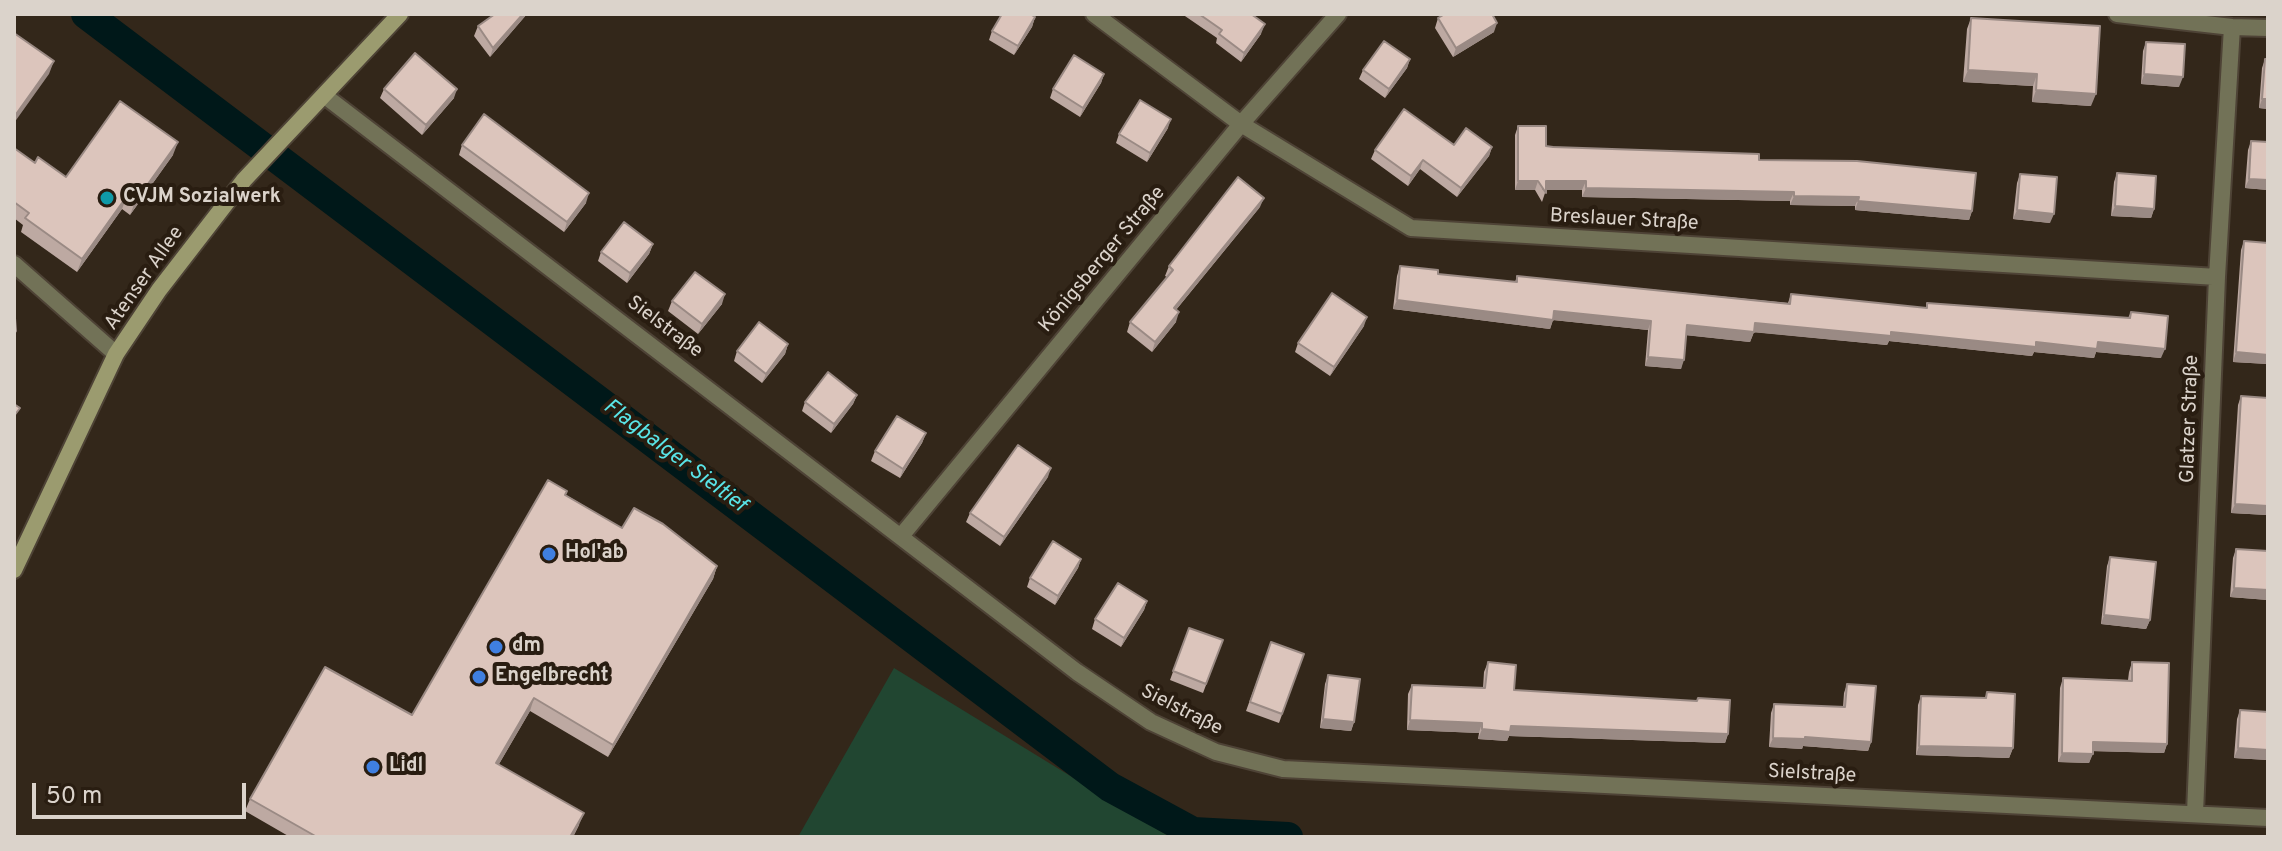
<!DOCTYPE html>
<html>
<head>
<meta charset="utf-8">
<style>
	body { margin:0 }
	#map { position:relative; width:2282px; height:851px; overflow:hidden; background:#33271a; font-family:Overpass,sans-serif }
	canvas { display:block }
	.frame { position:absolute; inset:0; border:16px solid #dbd3cb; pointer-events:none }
	.scale { position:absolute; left:32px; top:783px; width:214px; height:36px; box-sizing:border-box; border:4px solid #dbd3cb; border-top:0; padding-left:10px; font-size:24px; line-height:28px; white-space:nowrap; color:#dbd3cb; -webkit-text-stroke:6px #291d11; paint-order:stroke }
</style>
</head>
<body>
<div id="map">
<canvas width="2282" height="851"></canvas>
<div class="frame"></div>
<div class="scale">50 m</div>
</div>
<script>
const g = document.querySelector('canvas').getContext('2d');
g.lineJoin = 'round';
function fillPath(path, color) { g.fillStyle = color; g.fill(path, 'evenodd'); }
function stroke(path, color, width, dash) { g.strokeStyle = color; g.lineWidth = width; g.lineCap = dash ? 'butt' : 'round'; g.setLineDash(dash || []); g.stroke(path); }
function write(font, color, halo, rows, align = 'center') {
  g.font = font + ' Overpass,sans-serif'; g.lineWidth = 8; g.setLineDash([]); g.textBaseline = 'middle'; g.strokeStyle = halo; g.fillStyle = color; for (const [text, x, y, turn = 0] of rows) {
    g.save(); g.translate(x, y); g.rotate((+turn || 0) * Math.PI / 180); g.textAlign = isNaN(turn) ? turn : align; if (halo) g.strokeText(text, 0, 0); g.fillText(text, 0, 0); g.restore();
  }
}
fillPath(new Path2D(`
	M894 668 1170 837H798Z`), '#214631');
stroke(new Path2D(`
	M86 14 1110 787 1193 832 1288 837`), '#001819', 30);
const street = new Path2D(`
	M1094 14 1241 124 1411 228 2217 277
	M2117 14 2232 27 2268 28
	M325 96 1077 672 1151 722 1216 752 1283 769 2268 818
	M14 264 116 354
	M902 535 1241 124 1338 14
	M2195 813 2217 277 2232 27`);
const secondary = new Path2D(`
	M14 570 116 354 159 290 244 180 400 14`);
stroke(street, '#4e4336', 20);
stroke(secondary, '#4e4336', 20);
stroke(street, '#727257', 16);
stroke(secondary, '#9b9b6f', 16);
fillPath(new Path2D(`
	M527 14 490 57 474 36 478 26Z
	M1182 14H1251L1261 34 1241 62 1216 43 1217 38Z
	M1035 17 1032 27 1014 55 989 40 992 31Z
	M1438 18 1494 32 1453 57 1435 28Z
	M1971 18 2091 106 2032 102 2033 86 1963 82 1967 29Z
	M2146 42 2179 87 2141 84 2143 51Z
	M1410 59 1407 68 1385 98 1359 79 1363 70Z
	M2265 59H2268V109L2259 108 2262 68Z
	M1104 74 1101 83 1080 117 1050 98 1053 89Z
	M384 89 454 98 422 135 380 98Z
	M1518 126 1546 146 1759 160 1972 211 1969 220 1855 210V206L1790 205V201L1582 197V190H1546L1542 202 1535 190H1515V135Z
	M1168 128 1147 162 1116 143 1119 134Z
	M2251 141 2268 142V190L2245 188 2248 150Z
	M462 145 586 203 564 232 459 155Z
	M1454 145 1492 147 1489 156 1457 197 1420 169 1408 186 1371 159 1375 150Z
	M14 148 35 163 66 177 173 155 130 215 122 209 77 272 21 232 23 225 14 218Z
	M2117 173 2154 209 2151 218 2111 216 2114 182Z
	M2020 174 2050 223 2013 219 2017 183Z
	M1260 207 1176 310V322L1152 352 1127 332 1130 322 1167 277 1165 276 1169 266Z
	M2244 241 2268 364 2233 362 2241 250Z
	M653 244 649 254 627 283 598 261 601 252Z
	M1400 266 1438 274 1515 282 1517 276 1788 303 1791 294 1926 308 1927 303 2128 318 2131 312 2161 358 2096 352 2094 358 2034 352 2032 356 1889 341 1887 345 1754 332 1750 342 1686 335 1681 369 1645 366 1648 330 1553 320 1550 329 1393 309 1397 276Z
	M672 301 722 304 698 334 668 311Z
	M1364 326 1330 376 1295 352 1298 343Z
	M788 344 785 354 762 383 734 361 737 351Z
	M857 395 853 404 831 433 802 411 805 402Z
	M2241 396 2268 398V511L2267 515 2231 513 2238 405Z
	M926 433 922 443 900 478 871 461 875 451Z
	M1048 477 1000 546 966 522 970 513Z
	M567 491 566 495 622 528 717 566 713 579 608 757 530 711 499 764 579 825 573 837H290L245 811 250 799 412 715Z
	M2236 549 2268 551V600L2230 597 2233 558Z
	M2110 557 2150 620 2146 629 2101 624 2107 566Z
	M1081 559 1078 568 1055 605 1027 587 1030 578Z
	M1147 601 1144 610 1121 647 1092 629 1095 619Z
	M1189 628 1223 640 1203 693 1170 680Z
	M1271 642 1304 654 1279 723 1246 711Z
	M1488 662 1514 690 1728 734 1725 743 1509 736 1507 741 1478 739 1479 733 1407 730 1408 694 1412 685 1483 688 1484 672Z
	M2132 662 2167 744 2164 753 2093 751 2089 763 2058 762 2060 688 2063 678 2128 680 2129 672Z
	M1328 675 1354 722 1351 731 1320 728 1325 684Z
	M1847 684 1871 742 1868 751 1803 746 1802 749 1769 747 1771 713 1774 704 1843 707 1844 693Z
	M1987 692 2013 748 2009 758 1916 755 1918 705 1921 696 1985 698Z
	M2240 710 2268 712V760L2234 758 2237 719Z`), '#bda9a2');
fillPath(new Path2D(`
	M523 14H527L490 57 493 48Z
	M1035 17 1032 27 1014 55 1018 46Z
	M1497 23 1494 32 1453 57 1456 48Z
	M1265 24 1261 34 1241 62 1244 53Z
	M1410 59 1407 68 1385 98 1389 89Z
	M54 61 49 74 14 123V117Z
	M1968 70 2037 74 2033 86 1963 82Z
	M1104 74 1101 83 1080 117 1083 108Z
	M2144 74 2183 77 2179 87 2141 84Z
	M457 89 454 98 422 135 426 125Z
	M2036 90 2096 94 2091 106 2032 102Z
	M2262 99H2268V109L2259 108Z
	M1171 119 1168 128 1147 162 1150 153Z
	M178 142 173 155 130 215 135 202Z
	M1492 147 1489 156 1457 197 1461 188Z
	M1423 160 1420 169 1408 186 1411 176Z
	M2249 179 2268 180V190L2245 188Z
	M1518 181H1538L1535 190H1515Z
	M1546 181H1586L1582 190H1542Z
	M1586 188 1794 192 1790 201 1582 197Z
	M589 193 586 203 564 232 567 222Z
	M127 196 122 209 77 272 82 259Z
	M1794 196 1859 197 1855 206 1790 205Z
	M1264 198 1260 207 1170 317 1174 308Z
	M1858 201 1972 211 1969 220 1855 210Z
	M2115 206 2154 209 2151 218 2111 216Z
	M2017 210 2054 214 2050 223 2013 219Z
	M653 244 649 254 627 283 630 273Z
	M725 294 722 304 698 334 702 324Z
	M1397 300 1554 311 1651 321 1648 330 1553 320 1550 329 1393 309Z
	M1179 312 1176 322 1152 352 1155 342Z
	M1367 317 1364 326 1330 376 1334 367Z
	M1755 323 2036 342H2098L2165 349 2161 358 2096 352 2094 358 2034 352 2032 356 1889 341 1887 345 1751 332Z
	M1687 325 1754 332 1750 342 1684 335Z
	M788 344 785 354 762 383 766 374Z
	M2236 352 2268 355V364L2233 362Z
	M1648 357 1684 360 1681 369 1645 366Z
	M857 395 853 404 831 433 834 424Z
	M926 433 922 443 900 478 903 469Z
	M1051 468 1048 477 1000 546 1004 537Z
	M2235 504 2268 506V511L2267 515 2231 513Z
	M1081 559 1078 568 1055 605 1058 596Z
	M717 566 713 579 608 757 613 745Z
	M2234 588 2268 590V600L2230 597Z
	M1147 601 1144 610 1121 647 1124 638Z
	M2104 615 2150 620 2146 629 2101 624Z
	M534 698 530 711 492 776 496 763Z
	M1323 719 1354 722 1351 731 1320 728Z
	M1410 720 1482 723 1479 733 1407 730Z
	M1511 726 1728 734 1725 743 1509 736 1507 741 1478 739 1482 729Z
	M1805 737 1871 742 1868 751 1803 746 1802 749 1769 747 1773 738Z
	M2093 742 2167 744 2164 753 2089 751Z
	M1919 746 2013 748 2009 758 1916 755Z
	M2238 748 2268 750V760L2234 758Z
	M2062 753 2093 754 2089 763 2058 762Z
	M584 813 579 825 573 837H570Z`), '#9a8a84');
const building = new Path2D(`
	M495 14H523L493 48 478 26Z
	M1002 14H1030L1035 17 1018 46 992 31Z
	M1199 14H1251L1265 24 1244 53 1219 34 1222 30Z
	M1445 14H1492L1497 23 1456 48 1438 18Z
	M1971 18 2100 26 2096 94 2036 90 2037 74 1968 70Z
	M14 33 54 61 14 117Z
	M1384 41 1410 59 1389 89 1363 70Z
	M2146 42 2185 44 2183 77 2144 74Z
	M415 53 457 89 426 125 384 89Z
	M1074 55 1104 74 1083 108 1053 89Z
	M2265 59H2268V99H2262Z
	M1140 100 1171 119 1150 153 1119 134Z
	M120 101 178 142 135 202 127 196 82 259 25 218 29 213 14 202V148L35 163 38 157 66 177Z
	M1404 109 1454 145 1466 128 1492 147 1461 188 1423 160 1411 176 1375 150Z
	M484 114 589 193 567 222 462 145Z
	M1518 126H1546V146L1553 147 1759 154V160L1857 161 1976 173 1972 211 1858 201 1859 197 1794 196V192L1586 188V181H1546V193L1538 181H1518Z
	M2251 141 2268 142V180L2249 179Z
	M2117 173 2156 176 2154 209 2115 206Z
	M2020 174 2057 177 2054 214 2017 210Z
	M1238 177 1264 198 1174 308 1179 312 1155 342 1130 322 1173 270 1169 266Z
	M624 222 653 244 630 273 601 252Z
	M2244 241 2268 243V355L2236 352Z
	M1400 266 1438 270V274L1517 282V276L1790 304 1791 294 1927 308V303L2130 318 2131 312 2168 316 2165 349 2098 342 2097 349 2036 342V347L1891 332V336L1755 323 1754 332 1687 325 1684 360 1648 357 1651 321 1554 311 1553 320 1397 300Z
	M695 272 725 294 702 324 672 301Z
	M1332 293 1367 317 1334 367 1298 343Z
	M14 305 16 331 14 334Z
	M759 322 788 344 766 374 737 351Z
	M828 372 857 395 834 424 805 402Z
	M2241 396 2268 398V506L2235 504Z
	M14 404 20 408 14 416Z
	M897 416 926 433 903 469 875 451Z
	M1018 445 1051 468 1004 537 970 513Z
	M548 480 567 491 565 495 622 528 634 508 663 524 717 566 613 745 534 698 496 763 584 813 570 837H317L250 799 325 667 412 715Z
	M1053 541 1081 559 1058 596 1030 578Z
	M2236 549 2268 551V590L2234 588Z
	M2110 557 2156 562 2150 620 2104 615Z
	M1118 583 1147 601 1124 638 1095 619Z
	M1189 628 1223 640 1206 684 1173 671Z
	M1271 642 1304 654 1282 714 1250 702Z
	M1488 662 1516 665 1514 690 1697 701 1698 698 1730 700 1728 734 1511 726 1510 732 1482 729V723L1410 720 1412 685 1485 688Z
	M2132 662 2169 663 2167 744 2093 742V754L2062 753 2063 678 2132 681Z
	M1328 675 1360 679 1354 722 1323 719Z
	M1847 684 1876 686 1871 742 1805 737V739L1773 738 1774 704 1845 707Z
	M1987 692 2015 694 2013 748 1919 746 1921 696 1986 698Z
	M2240 710 2268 712V750L2238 748Z`);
fillPath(building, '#dcc5bc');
stroke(building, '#9a8a84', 2);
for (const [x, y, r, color] of [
	[107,198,8,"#0f9aa8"],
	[549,554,8,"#3f7fe0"],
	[496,647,8,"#3f7fe0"],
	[479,677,8,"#3f7fe0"],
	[373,767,8,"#3f7fe0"]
]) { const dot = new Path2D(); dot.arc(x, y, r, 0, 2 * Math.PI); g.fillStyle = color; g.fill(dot); stroke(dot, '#291d11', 3); }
write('bold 20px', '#dbd3cb', '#291d11', [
	["CVJM Sozialwerk",123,198],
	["Hol'ab",565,554],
	["dm",512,647],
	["Engelbrecht",495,677],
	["Lidl",389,767]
], 'left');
write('20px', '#dbd3cb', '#291d11', [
	["Breslauer Straße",1624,221,3],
	["Königsberger Straße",1103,260,-50],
	["Atenser Allee",145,279,-55],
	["Sielstraße",664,328,37],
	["Glatzer Straße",2191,419,-88],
	["Sielstraße",1181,711,27],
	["Sielstraße",1812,775,3]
]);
write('italic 22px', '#59e4e7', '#291d11', [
	["Flagbalger Sieltief",674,457,37]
]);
</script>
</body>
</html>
